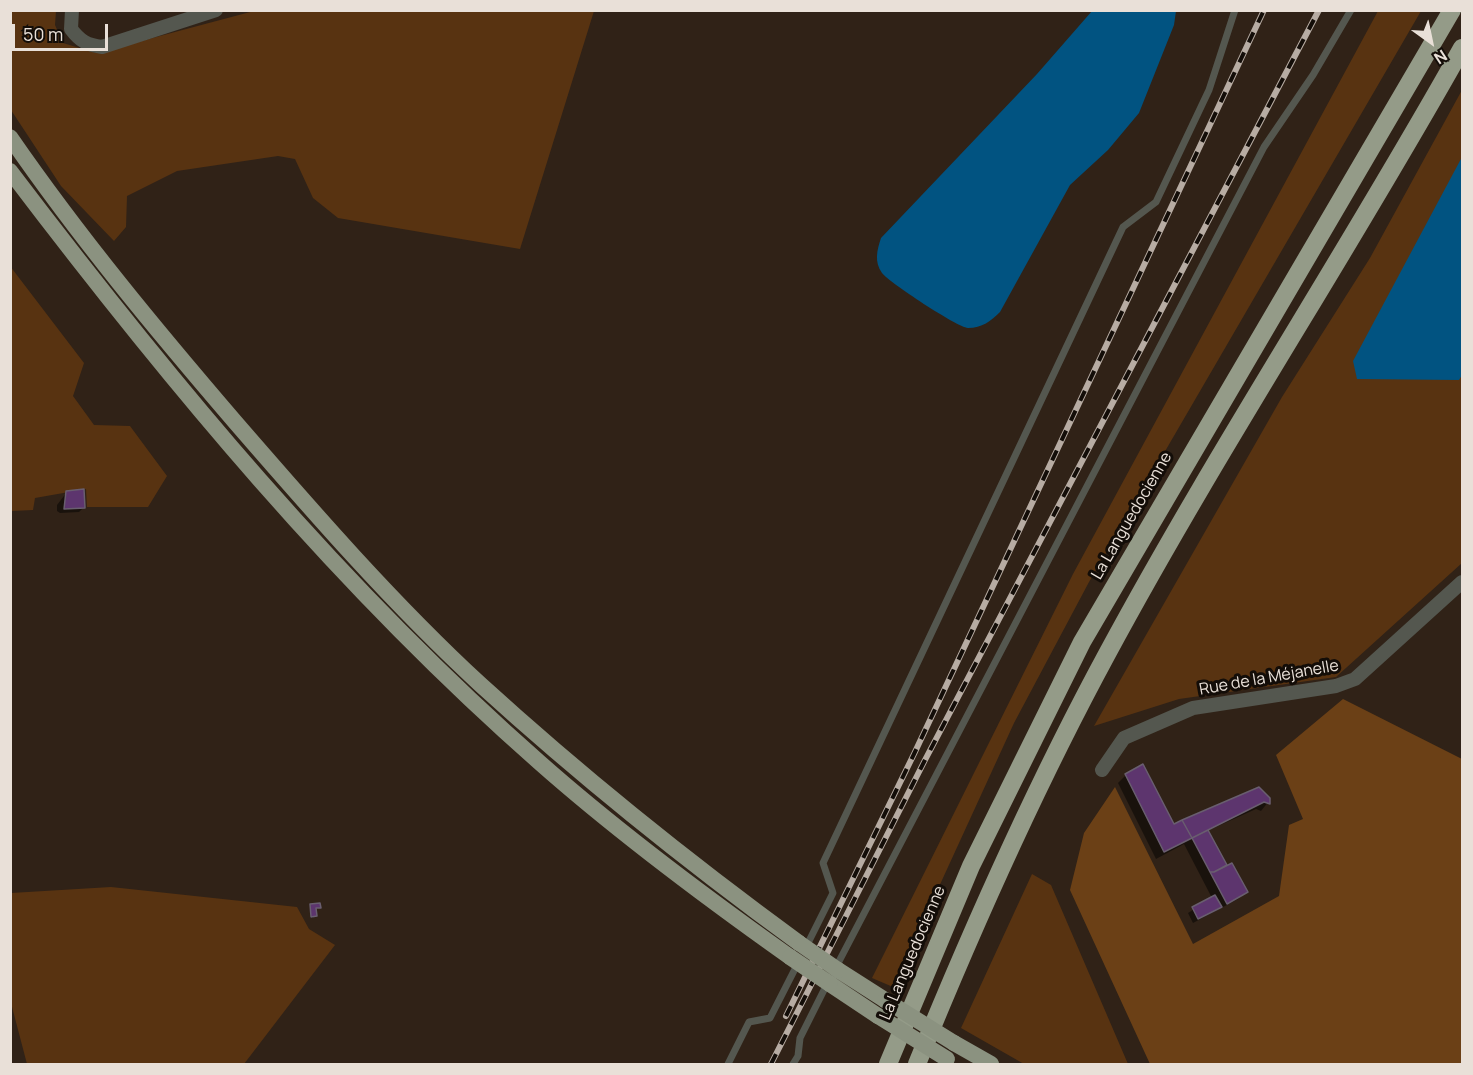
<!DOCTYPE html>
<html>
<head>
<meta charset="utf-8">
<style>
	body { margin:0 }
	#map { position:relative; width:1473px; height:1075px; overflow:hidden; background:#302217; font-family:Manrope,sans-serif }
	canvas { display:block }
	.frame { position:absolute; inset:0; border:12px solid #e9e0d8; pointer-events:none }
	.north { position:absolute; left:1401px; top:12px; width:60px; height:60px; -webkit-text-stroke:4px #130d08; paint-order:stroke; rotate:147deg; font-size:16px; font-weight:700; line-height:24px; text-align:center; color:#e9e0d8 }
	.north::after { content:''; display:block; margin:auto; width:21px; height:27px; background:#e9e0d8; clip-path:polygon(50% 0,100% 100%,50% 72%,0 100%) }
	.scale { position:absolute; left:12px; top:24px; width:96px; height:27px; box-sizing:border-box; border:3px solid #e9e0d8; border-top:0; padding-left:8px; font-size:18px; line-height:21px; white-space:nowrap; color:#e9e0d8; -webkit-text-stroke:4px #130d08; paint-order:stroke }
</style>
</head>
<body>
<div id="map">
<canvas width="1473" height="1075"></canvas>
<div class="frame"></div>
<div class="north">N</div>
<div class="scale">50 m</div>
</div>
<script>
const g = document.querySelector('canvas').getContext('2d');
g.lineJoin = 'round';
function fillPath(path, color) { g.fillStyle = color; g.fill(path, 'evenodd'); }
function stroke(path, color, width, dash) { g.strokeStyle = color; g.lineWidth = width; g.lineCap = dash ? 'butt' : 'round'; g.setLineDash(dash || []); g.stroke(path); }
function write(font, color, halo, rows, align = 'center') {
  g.font = font + ' Manrope,sans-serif'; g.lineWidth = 6; g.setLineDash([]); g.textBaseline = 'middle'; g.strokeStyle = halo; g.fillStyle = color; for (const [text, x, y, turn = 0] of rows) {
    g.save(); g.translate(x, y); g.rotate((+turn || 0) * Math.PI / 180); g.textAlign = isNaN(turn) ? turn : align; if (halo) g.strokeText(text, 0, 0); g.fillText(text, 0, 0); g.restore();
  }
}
fillPath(new Path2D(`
	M10 11H56L55 25 63 43 96 53 254 11H594L520 249 338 218 313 198 295 159 278 156 177 171 127 196 126 227 114 241 61 186 11 110Z
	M1378 11H1421L1089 582 1014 723 893 987 872 978 1073 574Z
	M1462 90V563L1336 677 1179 699 1094 726 1282 397 1370 258Z
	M10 266 84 363 73 396 94 425 130 426 167 476 148 507H87L86 489 35 498 33 510 11 511Z
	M1032 874 1051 885 1128 1064H1024L961 1028Z
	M111 887 297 907 309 929 335 945 244 1064H27L11 1003V893Z`), '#583311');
fillPath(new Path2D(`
	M1343 699 1462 759V1064H1150L1070 890 1084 833 1115 787 1193 944 1279 896 1289 825 1303 819 1276 755Z`), '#6b4016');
fillPath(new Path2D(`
	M1092 11H1176L1174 25 1139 113 1108 150 1070 185 1000 312C991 321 982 328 968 328 957 327 890 283 882 273 874 262 877 250 881 238L1037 74Z
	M1462 157V375L1459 380 1357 379 1353 361Z`), '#015381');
fillPath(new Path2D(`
	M67 492 84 507 79 512 60 513 57 511V505Z
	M1126 775 1173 826 1259 788 1262 790 1269 801 1261 811 1256 809 1207 831 1227 867 1246 892 1238 899 1193 923 1188 913 1212 898 1184 844 1156 859 1118 783Z
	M311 906 319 907 315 910 313 918H310Z`), '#0007');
const building = new Path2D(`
	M84 489 85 508 64 509 66 491Z
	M1143 764 1174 824 1182 820 1192 838 1164 852 1125 774Z
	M1259 787 1270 798V804L1264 802 1192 838 1182 820Z
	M1208 830 1227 865 1214 872H1210L1192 838Z
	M1232 863 1248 892 1227 904 1210 872H1214Z
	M1215 895 1222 907 1198 919 1192 907Z
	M320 903 321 908H316L317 916 311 917 310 904Z`);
fillPath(building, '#5d356e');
stroke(building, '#695e6f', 1.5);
stroke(new Path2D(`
	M806 947 833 893 823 863 1123 227 1156 202 1209 90 1235 10
	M835 969 1264 147 1313 75 1351 10
	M728 1064 749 1022 770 1018 798 963
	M793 1064 798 1056 800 1038 827 984`), '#54574f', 7);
stroke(new Path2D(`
	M72 10 71 29C80 41 87 45 102 47L216 10
	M1102 770 1124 738 1193 708 1336 686 1355 679 1462 582`), '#54574f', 14);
stroke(new Path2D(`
	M10 137C79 237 157 331 236 423 314 513 393 604 481 685 582 777 688 862 799 943
	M10 171C170 382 340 587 539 762 618 832 704 896 790 957
	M838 970 885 1000
	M830 984 878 1016
	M954 1043 991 1064`), '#8b9280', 16);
stroke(new Path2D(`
	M888 1064 971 866 1082 642 1452 10
	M917 1064C974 924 1035 787 1107 654 1218 448 1348 252 1462 48`), '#949b88', 18);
const rail = new Path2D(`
	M786 1016 914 754 1264 10
	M771 1064 925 760 1319 10`);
stroke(rail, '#b7aca3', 6);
stroke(rail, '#130d08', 4, [11]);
stroke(new Path2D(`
	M799 943 838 970
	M790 957 830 984
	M885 1000 954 1043
	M878 1016 947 1059`), '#8b9280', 16);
write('16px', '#e9e0d8', '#130d08', [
	["La Languedocienne",1132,516,-60],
	["Rue de la Méjanelle",1269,678,-10],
	["La Languedocienne",913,953,-67]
]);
</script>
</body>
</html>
